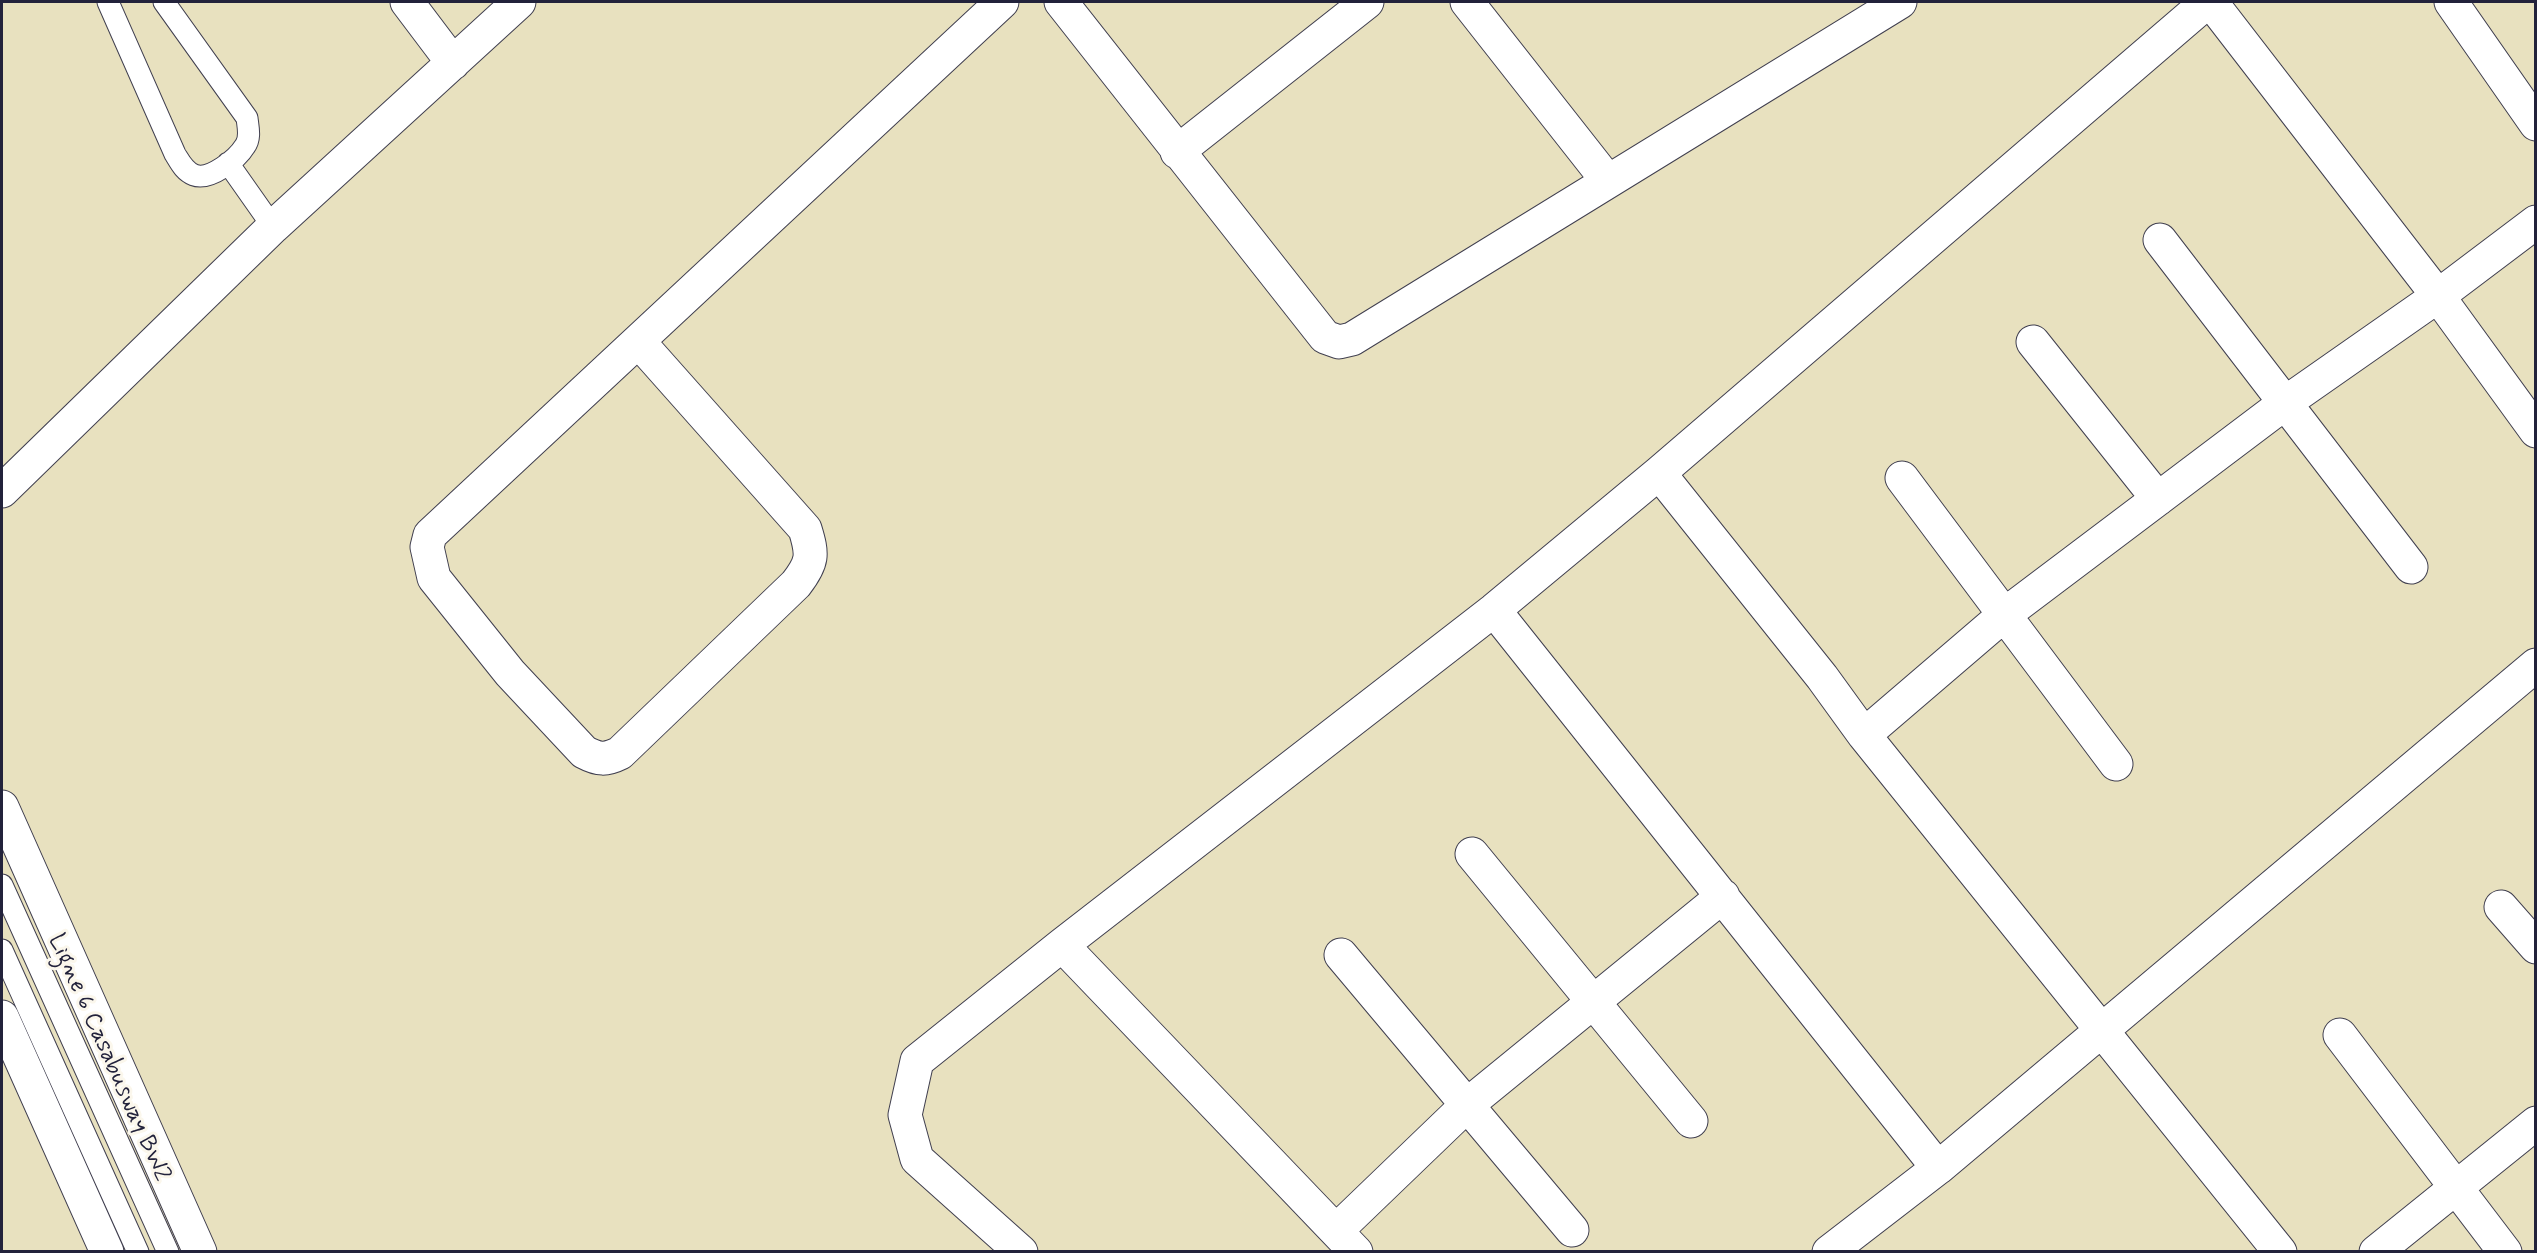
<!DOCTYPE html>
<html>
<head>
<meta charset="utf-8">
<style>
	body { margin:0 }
	#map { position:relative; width:2537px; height:1253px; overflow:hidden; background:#e8e1bf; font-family:Mynerve,sans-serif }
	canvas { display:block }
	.frame { position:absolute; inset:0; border:3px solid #22223b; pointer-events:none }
</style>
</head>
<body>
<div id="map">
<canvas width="2537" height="1253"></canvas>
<div class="frame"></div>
</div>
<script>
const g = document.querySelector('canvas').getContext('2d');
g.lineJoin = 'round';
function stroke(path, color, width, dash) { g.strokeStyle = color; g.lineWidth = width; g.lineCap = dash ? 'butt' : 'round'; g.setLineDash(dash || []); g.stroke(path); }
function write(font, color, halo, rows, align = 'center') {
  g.font = font + ' Mynerve,sans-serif'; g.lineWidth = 6; g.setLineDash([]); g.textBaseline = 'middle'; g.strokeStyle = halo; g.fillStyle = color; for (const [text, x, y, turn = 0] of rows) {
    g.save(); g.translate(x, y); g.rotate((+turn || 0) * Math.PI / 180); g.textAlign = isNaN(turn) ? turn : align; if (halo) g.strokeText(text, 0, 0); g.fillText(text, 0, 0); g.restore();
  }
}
const service = new Path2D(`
	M108 2 175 154C180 162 184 171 194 175 210 181 237 159 245 146 251 138 248 127 247 118L164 2
	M228 163 273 227
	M2 885 168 1252
	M2 950 138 1252`);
const minor = new Path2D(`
	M407 2 453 63
	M1061 2 1325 337 1339 342 1352 339 1900 2
	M1467 2 1607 180
	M2211 2 2438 296 2536 431
	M2451 2 2536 124
	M1177 152 1367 2
	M2160 240 2411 567
	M639 342 805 529C813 555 813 562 796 584L620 753C606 760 599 760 584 752L510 673 434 578 427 547 430 535 1002 2
	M2033 342 2158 499
	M1659 473 1822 677 1864 735 2004 615 2285 403 2438 296 2536 222
	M1902 478 2116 764
	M2 491 273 227 519 2
	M1494 610 1938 1168
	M1864 735 2280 1252
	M1472 854 1691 1121
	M2501 907 2536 947
	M1062 945 1356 1252
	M1341 955 1572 1230
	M2340 1035 2505 1252
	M1337 1230 1467 1105 1723 896
	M1021 1252 917 1159 905 1115 917 1061 1062 945 1494 610 1659 473 2207 2
	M1829 1252 1938 1168 2536 665
	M2376 1252 2536 1123`);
const secondary = new Path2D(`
	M2 807 200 1252
	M2 1017 107 1252`);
stroke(service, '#403f4f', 23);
stroke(minor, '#403f4f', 35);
stroke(secondary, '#403f4f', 35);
stroke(service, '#fff', 21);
stroke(minor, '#fff', 33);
stroke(secondary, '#fff', 33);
write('24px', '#22223b', '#fbf7ec', [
	["Ligne 6 Casabusway BW2",108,1058,66]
]);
</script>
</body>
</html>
